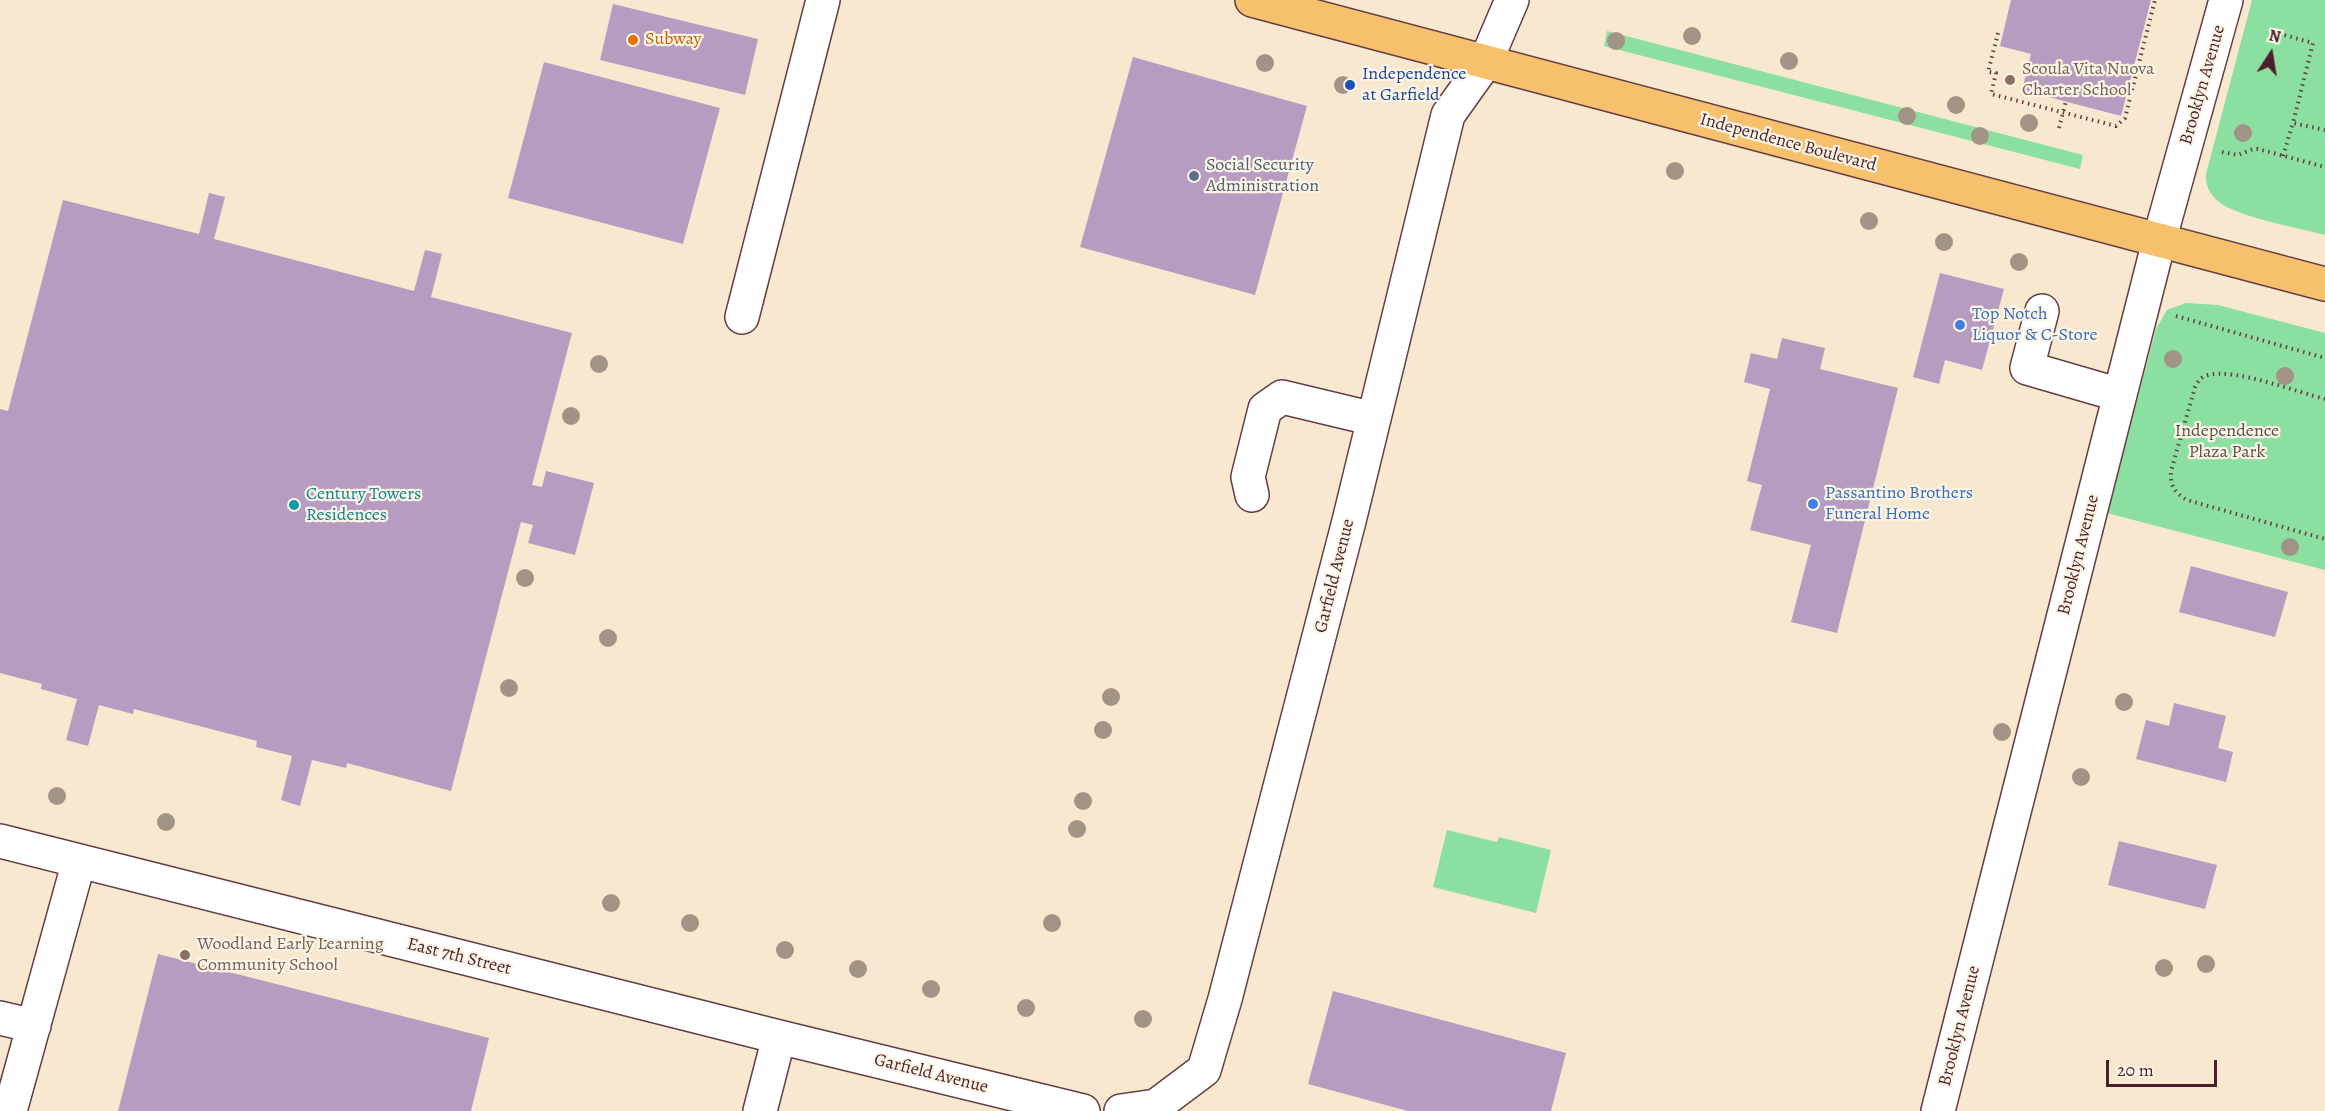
<!DOCTYPE html>
<html>
<head>
<meta charset="utf-8">
<style>
	body { margin:0 }
	#map { position:relative; width:2325px; height:1111px; overflow:hidden; background:#f8e8d0; font-family:Alegreya,serif }
	canvas { display:block }
	.north { position:absolute; left:2241px; top:24px; width:60px; height:60px; -webkit-text-stroke:4px #fcf5e5; paint-order:stroke; rotate:12deg; font-size:16px; font-weight:700; line-height:24px; text-align:center; color:#4a1f2b }
	.north::after { content:''; display:block; margin:auto; width:21px; height:27px; background:#4a1f2b; clip-path:polygon(50% 0,100% 100%,50% 72%,0 100%) }
	.scale { position:absolute; left:2106px; top:1060px; width:111px; height:27px; box-sizing:border-box; border:3px solid #4a1f2b; border-top:0; padding-left:8px; font-size:18px; line-height:21px; white-space:nowrap; color:#4a1f2b; -webkit-text-stroke:4px #fcf5e5; paint-order:stroke }
</style>
</head>
<body>
<div id="map">
<canvas width="2325" height="1111"></canvas>
<div class="north">N</div>
<div class="scale">20 m</div>
</div>
<script>
const g = document.querySelector('canvas').getContext('2d');
g.lineJoin = 'round';
function fillPath(path, color) { g.fillStyle = color; g.fill(path, 'evenodd'); }
function stroke(path, color, width, dash) { g.strokeStyle = color; g.lineWidth = width; g.lineCap = dash ? 'butt' : 'round'; g.setLineDash(dash || []); g.stroke(path); }
function write(font, color, halo, rows, align = 'center') {
  g.font = font + ' Alegreya,serif'; g.lineWidth = 4.5; g.setLineDash([]); g.textBaseline = 'middle'; g.strokeStyle = halo; g.fillStyle = color; for (const [text, x, y, turn = 0] of rows) {
    g.save(); g.translate(x, y); g.rotate((+turn || 0) * Math.PI / 180); g.textAlign = isNaN(turn) ? turn : align; if (halo) g.strokeText(text, 0, 0); g.fillText(text, 0, 0); g.restore();
  }
}
fillPath(new Path2D(`
	M2252 0H2325V235C2299 228 2238 217 2219 202 2210 195 2205 185 2206 174Z
	M1607 31 2083 155 2080 169 1604 46Z
	M2186 303 2218 305 2325 333V570L2107 513 2156 329 2167 310Z
	M1447 830 1497 842 1499 837 1551 850 1536 913 1433 887Z`), '#8adfa1');
fillPath(new Path2D(`
	M2011 0H2151L2121 116 2022 90 2031 54 2000 46Z
	M613 4 758 39 745 95 600 60Z
	M1133 57 1307 106 1255 295 1080 247Z
	M544 62 720 108 683 244 508 198Z
	M209 193 225 197 214 239 414 291 425 250 442 254 431 297 572 333 532 485 542 487 546 471 594 483 575 555 528 543 533 525 521 522 451 791 347 763 346 768 312 760 300 806 281 800 292 756 256 747 257 741 134 709 133 714 99 705 88 746 66 740 77 699 41 689 42 684 0 673V409L8 411 63 200 199 234Z
	M1940 273 2004 289 1982 370 1945 360 1939 384 1913 377Z
	M1782 338 1825 348 1820 369 1898 388 1837 633 1791 622 1811 545 1750 530 1762 485 1747 481 1770 389 1744 382 1751 353 1777 359Z
	M2191 566 2288 592 2275 637 2179 612Z
	M2174 703 2226 716 2218 748 2233 752 2226 782 2136 759 2146 720 2169 726Z
	M2119 841 2217 865 2205 909 2108 885Z
	M158 954 489 1038 471 1111H118Z
	M1333 991 1566 1053 1551 1111H1408L1308 1084Z`), '#b79cc1');
const minor = new Path2D(`
	M2042 311 2027 368 2120 395
	M742 317 823 0
	M1252 495 1248 477 1265 409 1282 397 1374 419
	M0 841 779 1037 1083 1111
	M0 1018 34 1026
	M10 1111 79 861
	M760 1111 779 1037
	M1121 1111 1156 1106 1204 1070 1225 999 1349 521 1448 115 1485 63 1512 0
	M1938 1111 2159 241 2226 0`);
const major = new Path2D(`
	M1252 0 2325 284`);
stroke(minor, '#643d44', 36);
stroke(major, '#643d44', 36);
stroke(new Path2D(`
	M2273 32 2313 43 2293 123
	M1998 33 1988 72 1996 73 1991 94 2116 126 2125 118 2155 0
	M2059 128 2066 101
	M2222 152 2238 155 2253 149H2258L2325 167
	M2283 156 2293 123 2325 130
	M2176 316 2325 358
	M2325 399C2297 392 2235 368 2208 375 2201 377 2198 381 2195 387L2171 471C2170 486 2174 492 2187 500L2325 539`), '#643d44', 4, [1.5, 4.5]);
stroke(minor, '#fff', 33);
stroke(major, '#f7c06c', 33);
g.fillStyle = '#a19485';
for (const [x, y] of [
	[1692,36],
	[1616,41],
	[1789,61],
	[1265,63],
	[1343,85],
	[1956,105],
	[1907,116],
	[2029,123],
	[2243,133],
	[1980,136],
	[1675,171],
	[1869,221],
	[1944,242],
	[2019,262],
	[2173,359],
	[599,364],
	[2285,376],
	[571,416],
	[2290,547],
	[525,578],
	[608,638],
	[509,688],
	[1111,697],
	[2124,702],
	[1103,730],
	[2002,732],
	[2081,777],
	[57,796],
	[1083,801],
	[166,822],
	[1077,829],
	[611,903],
	[690,923],
	[1052,923],
	[785,950],
	[2206,964],
	[2164,968],
	[858,969],
	[931,989],
	[1026,1008],
	[1143,1019]
]) { g.beginPath(); g.arc(x, y, 9, 0, 2 * Math.PI); g.fill(); }
for (const [x, y, r, color] of [
	[633,40,6,"#e8710a"],
	[2010,80,6,"#8d6e63"],
	[1350,85,6,"#1a4fb4"],
	[1194,176,6,"#5c6f8a"],
	[1960,325,6,"#3f7fe0"],
	[1813,504,6,"#3f7fe0"],
	[294,505,6,"#0f9aa8"],
	[185,955,6,"#8d6e63"]
]) { const dot = new Path2D(); dot.arc(x, y, r, 0, 2 * Math.PI); g.fillStyle = color; g.fill(dot); stroke(dot, '#fcf5e5', 2); }
write('18px', '#c56008', '#fcf5e5', [
	["Subway",645,40]
], 'left');
write('18px', '#785e54', '#fcf5e5', [
	["Scoula Vita Nuova",2022,70],
	["Charter School",2022,91],
	["Woodland Early Learning",197,945],
	["Community School",197,966]
], 'left');
write('18px', '#164399', '#fcf5e5', [
	["Independence",1362,75],
	["at Garfield",1362,96]
], 'left');
write('18px', '#4a1f2b', '#fcf5e5', [
	["Brooklyn Avenue",2203,85,-74],
	["Independence Boulevard",1788,143,15],
	["Brooklyn Avenue",2079,555,-76],
	["Garfield Avenue",1335,576,-76],
	["East 7th Street",459,957,14],
	["Brooklyn Avenue",1960,1026,-76],
	["Garfield Avenue",931,1074,14]
]);
write('18px', '#4e5e75', '#fcf5e5', [
	["Social Security",1206,166],
	["Administration",1206,187]
], 'left');
write('18px', '#366cbe', '#fcf5e5', [
	["Top Notch",1972,315],
	["Liquor & C-Store",1972,336],
	["Passantino Brothers",1825,494],
	["Funeral Home",1825,515]
], 'left');
write('18px', '#5a4f48', '#fcf5e5', [
	["Independence",2227,432],
	["Plaza Park",2227,453]
]);
write('18px', '#0d838f', '#fcf5e5', [
	["Century Towers",306,495],
	["Residences",306,516]
], 'left');
</script>
</body>
</html>
